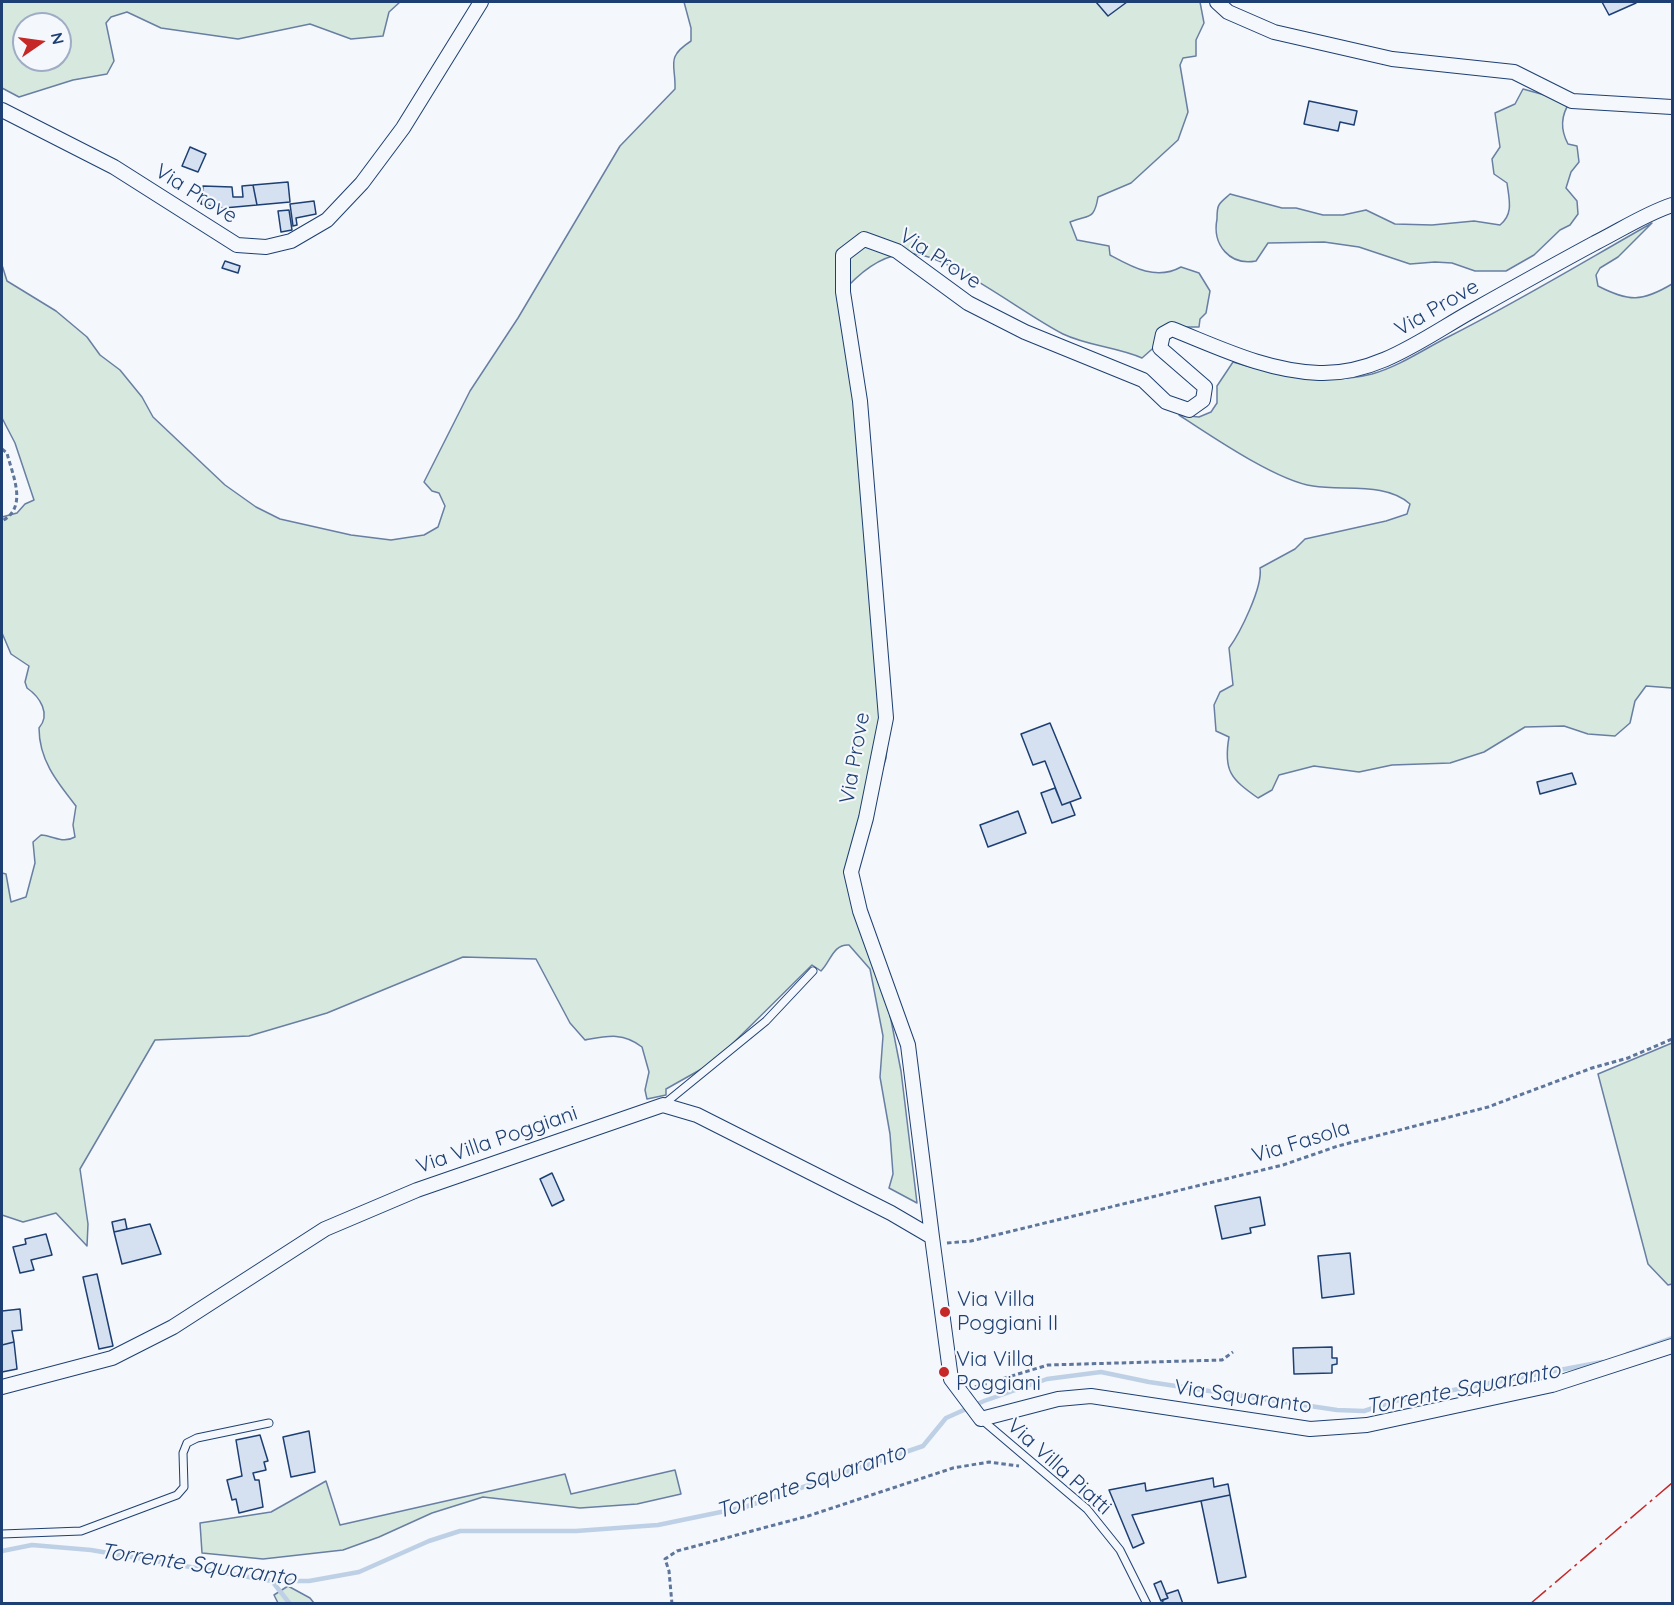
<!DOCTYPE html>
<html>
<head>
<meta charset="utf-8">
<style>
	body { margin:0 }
	#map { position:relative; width:1674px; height:1605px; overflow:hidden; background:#f4f7fb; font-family:Quicksand,sans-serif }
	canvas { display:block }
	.frame { position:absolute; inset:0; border:3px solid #1d3f73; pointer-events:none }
	.north { position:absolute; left:12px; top:12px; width:60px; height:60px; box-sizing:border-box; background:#f4f7fb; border:2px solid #9eadc5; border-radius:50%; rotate:77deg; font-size:16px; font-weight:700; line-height:24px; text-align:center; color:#1d3f73 }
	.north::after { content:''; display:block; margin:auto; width:21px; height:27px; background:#c62828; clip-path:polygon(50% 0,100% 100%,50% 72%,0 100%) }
</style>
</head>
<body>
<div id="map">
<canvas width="1674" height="1605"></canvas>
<div class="frame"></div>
<div class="north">N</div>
</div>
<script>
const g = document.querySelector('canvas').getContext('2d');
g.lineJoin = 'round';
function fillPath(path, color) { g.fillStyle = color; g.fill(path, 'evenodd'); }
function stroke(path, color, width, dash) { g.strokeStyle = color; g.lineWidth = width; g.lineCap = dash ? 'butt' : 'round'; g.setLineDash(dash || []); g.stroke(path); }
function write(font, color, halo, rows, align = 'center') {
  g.font = font + ' Quicksand,sans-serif'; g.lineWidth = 4.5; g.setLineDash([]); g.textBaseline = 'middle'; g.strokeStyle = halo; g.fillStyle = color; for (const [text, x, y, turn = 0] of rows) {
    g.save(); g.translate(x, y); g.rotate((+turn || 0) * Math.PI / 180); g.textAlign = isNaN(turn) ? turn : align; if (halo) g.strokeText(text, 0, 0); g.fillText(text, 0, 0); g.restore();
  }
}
const green = new Path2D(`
	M2 2H400L389 12 383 36 351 39 310 24 238 39 161 28 127 12 111 17 106 23 114 61 107 74 73 80 19 97 2 88ZM24 24H60V60H24Z
	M684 2H1200L1204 23 1196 40V56L1183 58 1180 65 1188 112 1178 140 1131 183 1098 197C1094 221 1089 214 1070 222L1077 240 1109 246 1110 255C1132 267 1156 281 1181 267L1199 273 1210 291 1206 313 1200 319 1199 327H1177L1142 358C1117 347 1088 346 1063 334 1025 315 953 258 915 254 889 251 865 268 848 286L856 402 889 728 886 758 849 877 882 978 891 1020 901 1071 917 1203 889 1188 893 1174 890 1134 880 1077 883 1036 870 969 849 945C833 944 831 961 821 971L812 965 714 1062 666 1089V1095L647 1099 645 1090 649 1072 642 1047C623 1032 607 1036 585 1040L570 1023 536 959 463 957 327 1013 249 1036 155 1040 80 1169 88 1224 87 1246 56 1213 23 1222 2 1215V873L6 874 11 902 26 897 35 863 33 842 41 835C55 836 62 844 75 837L73 825 76 806C57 782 39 760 39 728 51 714 40 697 27 688L25 682 29 666 11 654 2 633V517L17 513 25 504 34 500 15 443 2 418V265L7 281 56 311 87 337 100 355 120 370 142 397 153 417 225 485 256 507 280 519 351 535 391 540 424 535 438 527 445 506 439 493 432 491 424 482 470 391 518 318 620 146 675 89C676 64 665 58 691 41V28Z
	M1523 89 1570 102C1561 115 1560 129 1568 144L1577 146 1579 162 1571 172 1566 188 1577 201 1578 214 1570 225 1560 230 1534 255 1506 271H1475L1452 263 1435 262 1410 264 1359 247 1324 242 1268 243 1256 261C1230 266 1212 245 1217 219 1217 215 1217 208 1219 205 1221 201 1227 197 1230 194L1282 208H1296L1323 215H1343L1366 210 1395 224 1432 225 1474 221 1500 225C1514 214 1509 199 1507 183L1494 174 1492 159 1500 147 1495 113 1515 104Z
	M1652 223 1618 257 1600 268 1596 275 1598 286C1629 302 1642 302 1672 284V688L1646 686 1635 701 1630 723 1615 736 1588 734 1564 726 1525 727 1484 752 1450 763 1392 765 1359 772 1314 766 1279 775 1272 790 1258 798C1231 779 1223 771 1229 737L1216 731 1214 705 1220 692 1233 685 1229 648C1240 633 1263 587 1260 568L1295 549 1305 539 1386 521 1407 514 1410 504C1386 482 1344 491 1313 486 1277 481 1211 436 1179 415L1199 417 1211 412 1217 403V386L1233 362C1278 375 1325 386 1372 374 1400 366 1424 349 1450 336 1519 301 1585 261 1652 223Z
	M1672 1043V1284L1668 1285 1648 1264 1598 1074Z
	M675 1470 681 1494 637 1504 580 1508 483 1497 432 1513 379 1537 343 1550 263 1559 202 1553 200 1523 271 1512 326 1481 340 1525 565 1474 571 1494Z
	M288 1586 310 1598 314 1603H278L274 1595Z`);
fillPath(green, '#d7e8df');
stroke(green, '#687fa3', 1.5);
stroke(new Path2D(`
	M1627 1354 1672 1338
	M2 1551 32 1545 91 1550 272 1581H309L359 1572 429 1541 460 1531H576L658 1525 745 1507 923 1446 946 1418 984 1401 1047 1379 1101 1372 1149 1382 1337 1410 1364 1411 1395 1401 1602 1362
	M272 1581 290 1604`), '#bed0e5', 4.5);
const building = new Path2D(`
	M1096 2H1127L1108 16Z
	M1602 2H1636V3L1609 15Z
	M1309 101 1357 111 1354 125 1340 122 1338 131 1304 124Z
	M190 147 206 154 198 172 182 166Z
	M288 182 290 202 257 205 253 185Z
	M253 185 257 205 224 208 201 204 203 186 232 187 233 197H243L242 186Z
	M314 201 316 214 296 218 297 225 293 226 290 204Z
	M289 210 292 230 281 232 278 211Z
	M225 261 240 266 238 273 222 268Z
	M1050 723 1081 798 1062 805 1045 761 1033 765 1021 734Z
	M1572 773 1576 784 1540 794 1537 782Z
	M1055 788 1062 805 1070 802 1075 815 1052 823 1041 793Z
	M1018 811 1026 833 988 847 980 825Z
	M552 1173 564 1200 552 1206 540 1179Z
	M1260 1197 1265 1225 1250 1228 1251 1233 1222 1239 1215 1206Z
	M125 1219 127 1229 114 1232 112 1222Z
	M150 1224 161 1254 122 1264 114 1232Z
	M46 1234 52 1255 31 1260 34 1270 20 1273 13 1247 26 1244 25 1239Z
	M1350 1253 1354 1294 1322 1298 1318 1256Z
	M97 1274 113 1346 99 1349 83 1277Z
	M20 1309 22 1330 12 1331 14 1342 2 1345V1311Z
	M14 1342 17 1369 2 1372V1345Z
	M1332 1347V1358H1337V1364L1332 1365V1373L1294 1374 1293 1348Z
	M309 1431 315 1472 291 1477 283 1437Z
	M260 1435 268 1461 264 1462 266 1470 253 1473 255 1480H259L263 1507 239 1513 236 1499 232 1500 227 1480 242 1476 236 1440Z
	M1213 1478 1214 1487 1228 1484 1230 1495 1132 1515 1144 1543 1133 1548 1109 1490 1145 1483 1146 1491Z
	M1230 1495 1246 1577 1218 1583 1201 1501Z
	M1161 1581 1168 1598 1161 1601 1154 1584Z
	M1178 1590 1183 1604H1164L1162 1600 1168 1598 1166 1594Z`);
fillPath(building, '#d5e0f0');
stroke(building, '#1d3f73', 1.5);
const service = new Path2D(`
	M663 1105 766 1021 813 971
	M981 1419 1087 1509 1120 1550 1147 1604
	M2 1534 81 1531 177 1495 184 1487 183 1453 187 1443 197 1438 269 1423`);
const minor = new Path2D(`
	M1217 2 1228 12 1274 32 1392 59 1514 72 1572 101 1672 107
	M2 110 114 167 237 245 266 247 291 241 327 220 362 183 403 128 481 2
	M932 1237 908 1045 860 911 851 872 866 818 886 718 860 401 843 292V255L864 239 897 251 968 303 1025 332 1143 380 1166 402 1189 410 1203 400 1205 387 1160 348 1163 334 1172 329C1220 348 1266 371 1319 373 1377 375 1424 338 1472 311 1513 288 1554 265 1595 243 1621 230 1645 214 1672 205
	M2 1387 112 1358 173 1327 325 1229 417 1190 663 1105 697 1115 891 1213 932 1237 951 1379 981 1419 1058 1399 1091 1396 1310 1429 1367 1425 1552 1385 1672 1346`);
stroke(service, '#1d3f73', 9);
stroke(minor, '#1d3f73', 16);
stroke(new Path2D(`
	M2 449 7 453C13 477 28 507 2 521
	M947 1243 971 1241 1283 1165 1338 1146 1488 1107 1592 1068 1628 1058 1672 1039
	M975 1387 1048 1365 1222 1360 1233 1352
	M672 1604 669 1571 665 1559 677 1551 808 1516 953 1468 989 1462 1019 1466`), '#5e769c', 3, [4.5, 3]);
stroke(service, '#f4f7fb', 7);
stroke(minor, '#f4f7fb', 14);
stroke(new Path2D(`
	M1530 1604 1672 1483`), '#c62828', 1.5, [21, 4.5, 3, 4.5]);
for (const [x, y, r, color] of [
	[945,1312,6,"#c62828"],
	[944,1372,6,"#c62828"]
]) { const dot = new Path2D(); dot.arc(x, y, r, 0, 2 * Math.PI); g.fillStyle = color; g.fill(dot); stroke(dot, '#f4f7fb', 2); }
write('21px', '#1d3f73', '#f4f7fb', [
	["Via Prove",196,194,32],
	["Via Prove",940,259,33],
	["Via Prove",1437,308,-30],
	["Via Prove",855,758,-80],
	["Via Villa Poggiani",497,1140,-19],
	["Via Fasola",1301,1142,-17],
	["Via Squaranto",1243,1397,8],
	["Via Villa Piatti",1059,1467,42]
]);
write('21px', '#1d3f73', '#f4f7fb', [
	["Via Villa",957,1300],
	["Poggiani II",957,1324],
	["Via Villa",956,1360],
	["Poggiani",956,1384]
], 'left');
write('italic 22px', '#1d3f73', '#f4f7fb', [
	["Torrente Squaranto",1463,1389,-11],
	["Torrente Squaranto",811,1482,-18],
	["Torrente Squaranto",198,1565,8]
]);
</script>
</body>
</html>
